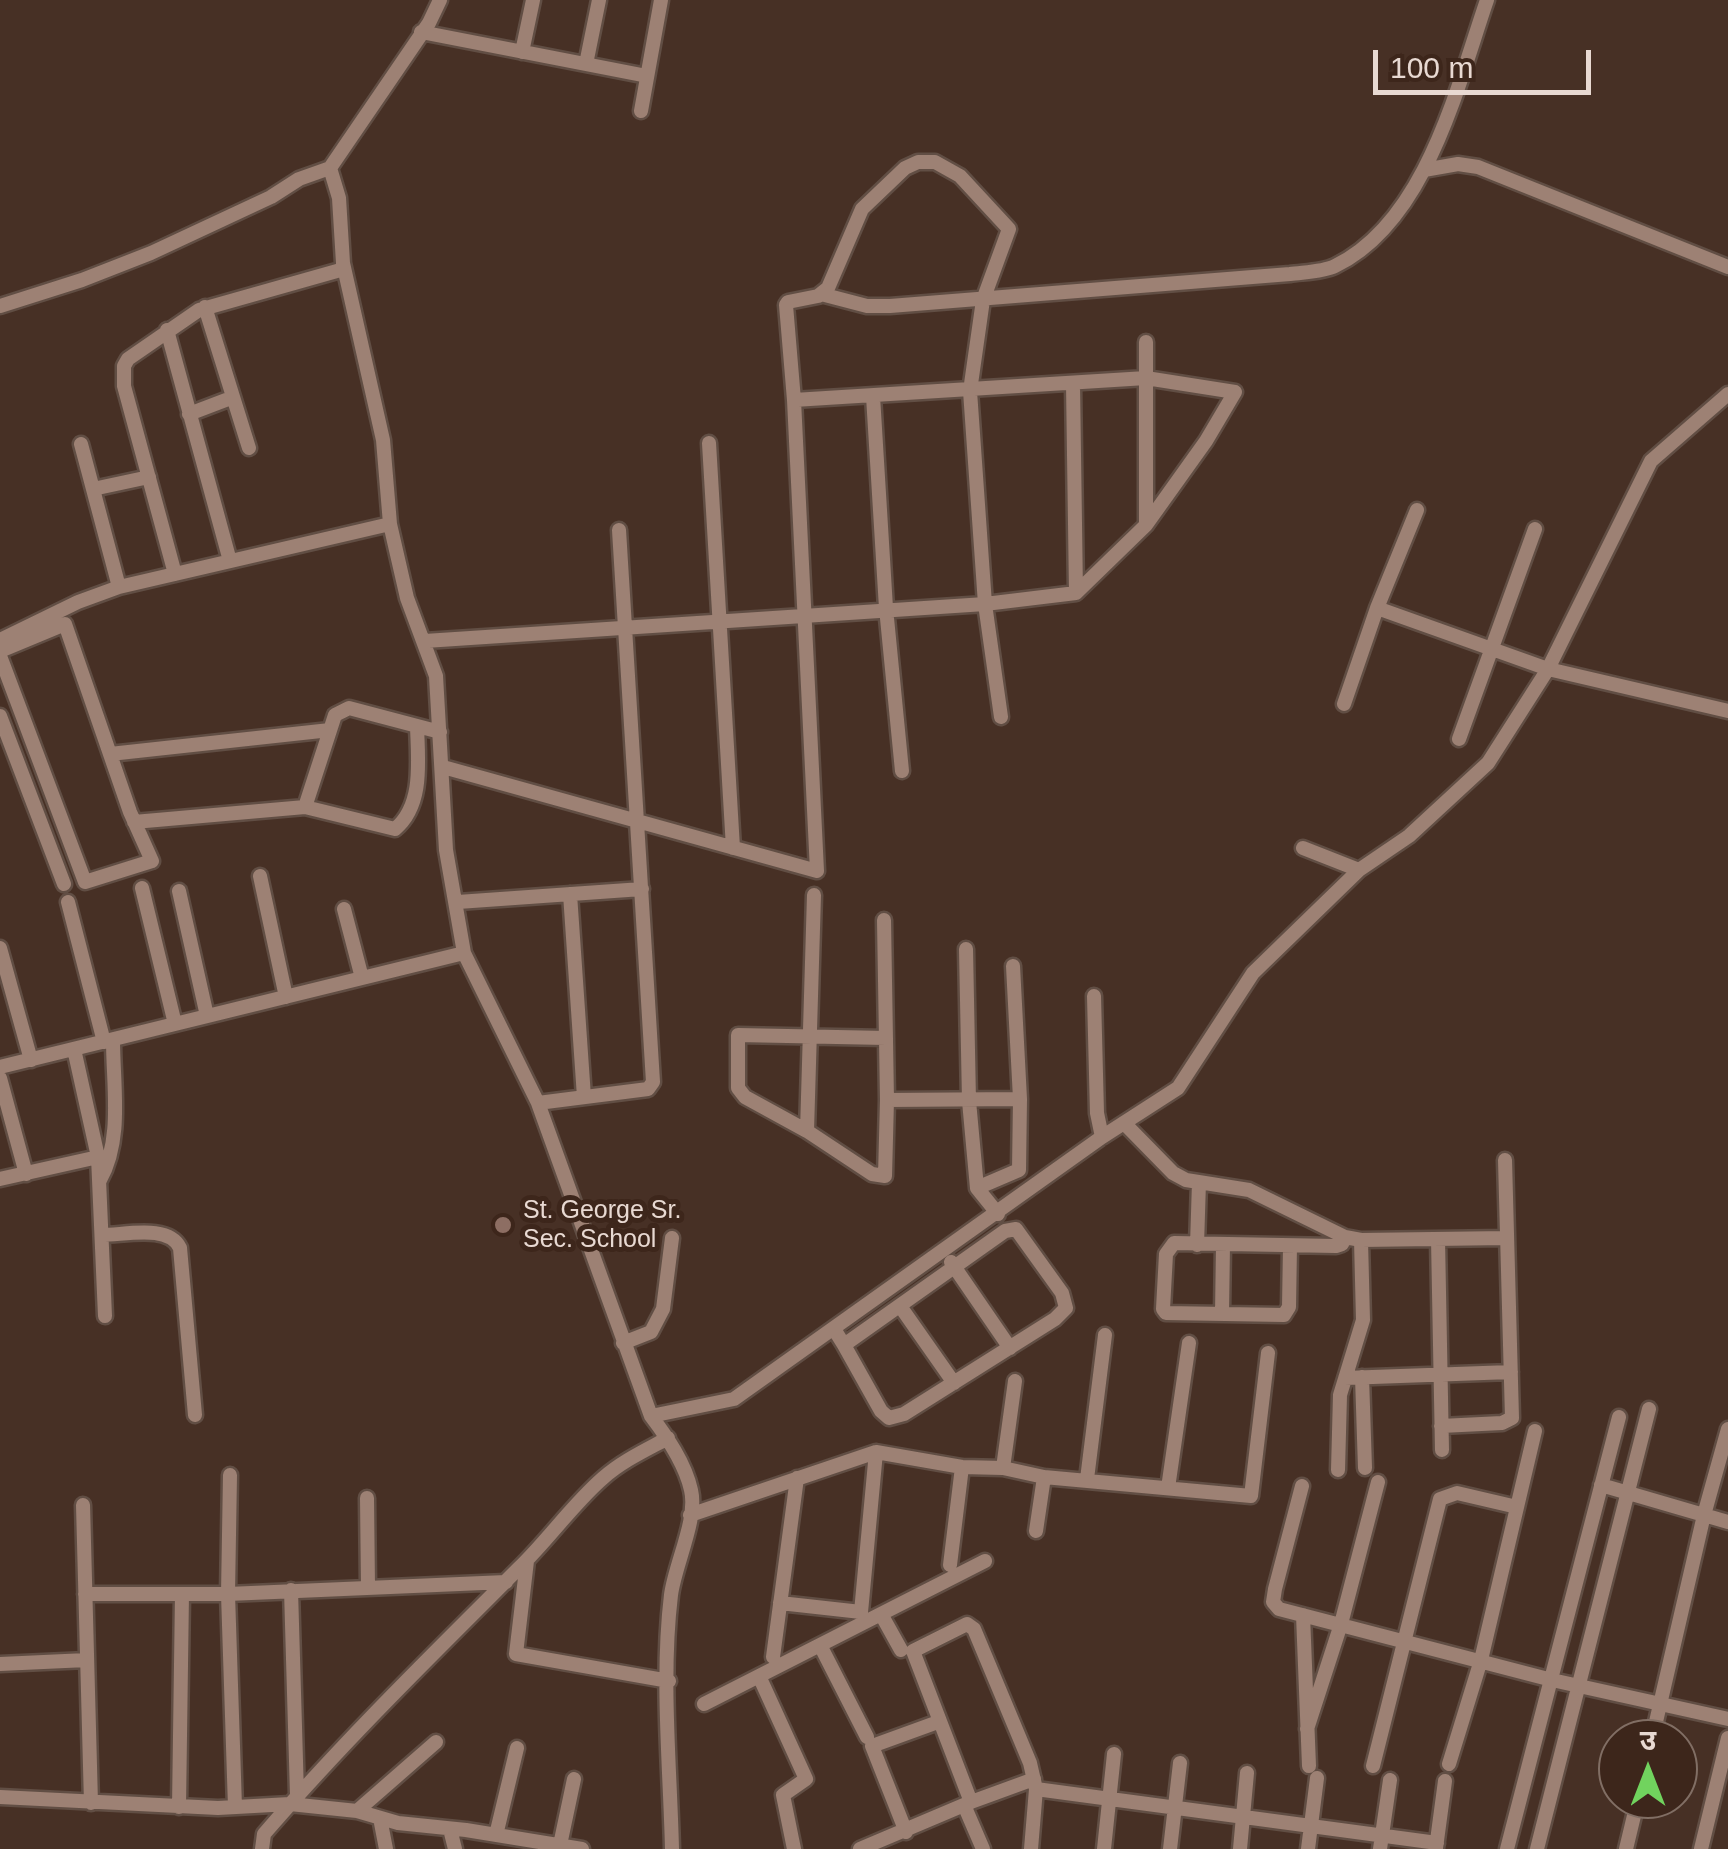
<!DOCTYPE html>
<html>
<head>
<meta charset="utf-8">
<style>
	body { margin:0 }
	#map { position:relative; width:1728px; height:1849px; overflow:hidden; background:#473025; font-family:Arial,"Noto Sans Devanagari",sans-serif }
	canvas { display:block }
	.north { position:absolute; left:1598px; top:1719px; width:100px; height:100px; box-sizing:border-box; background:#3d261b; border:2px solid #816e64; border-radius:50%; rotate:0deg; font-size:28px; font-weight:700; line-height:40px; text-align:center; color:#e8d9d2 }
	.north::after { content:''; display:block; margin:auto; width:35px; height:45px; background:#71d35e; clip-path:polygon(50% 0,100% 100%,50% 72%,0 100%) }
	.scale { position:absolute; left:1373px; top:50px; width:218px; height:45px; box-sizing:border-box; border:5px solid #e8d9d2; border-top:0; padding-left:12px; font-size:30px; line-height:35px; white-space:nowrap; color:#e8d9d2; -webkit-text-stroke:8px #3d261b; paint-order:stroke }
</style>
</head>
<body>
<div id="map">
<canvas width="1728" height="1849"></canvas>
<div class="north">उ</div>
<div class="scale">100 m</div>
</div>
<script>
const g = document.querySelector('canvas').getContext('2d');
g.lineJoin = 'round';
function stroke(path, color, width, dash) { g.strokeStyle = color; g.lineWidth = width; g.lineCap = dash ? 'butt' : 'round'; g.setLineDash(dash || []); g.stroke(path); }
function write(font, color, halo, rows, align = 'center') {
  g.font = font + ' Arial,sans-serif'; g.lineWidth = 10; g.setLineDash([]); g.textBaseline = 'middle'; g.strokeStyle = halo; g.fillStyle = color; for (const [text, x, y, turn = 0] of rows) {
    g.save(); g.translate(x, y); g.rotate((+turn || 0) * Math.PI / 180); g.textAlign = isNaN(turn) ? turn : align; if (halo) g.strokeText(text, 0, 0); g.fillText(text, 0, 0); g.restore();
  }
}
const minor = new Path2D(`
	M421 32 647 76
	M522 52 533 0
	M586 64 599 0
	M641 111 661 0
	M330 168 339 198 343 263 383 440 390 524 407 598 436 676 446 850 464 953 538 1103 651 1416C667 1437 685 1463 691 1490 698 1519 675 1564 671 1595 661 1678 670 1766 672 1849
	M1424 170 1458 164 1478 167 1728 267
	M821 294 867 306H890L1290 274C1304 272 1323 272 1335 266 1426 222 1457 87 1487 0
	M0 306 82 280 151 253 271 197 299 179 330 168 429 23 440 0
	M205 307 249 448
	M167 330 230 561
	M1146 342V525
	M1073 384 1076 593
	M873 396 886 608 902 771
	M189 414 231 398
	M709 443 733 848
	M81 444 119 587
	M93 489 149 477
	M175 574 124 386V366L128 359 199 310 344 269
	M1377 608 1548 669 1728 711
	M0 640 78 602 119 587 390 524
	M425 641 985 604 1076 593 1146 525 1206 441 1235 392 1146 378 794 400
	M0 651 65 624 130 812 152 861 85 882 0 656
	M1344 704 1377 608 1417 510
	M0 716 64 884
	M1459 739 1535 529
	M110 754 330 730
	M443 767 817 871 794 400 786 305 788 302 818 296 828 288 862 209 905 168 918 162H935L960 176 1009 229 983 300 970 391 985 604 1001 717
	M305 807 335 715 349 708 440 732
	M134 822 305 807 395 829C424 805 418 760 417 726
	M1303 848 1359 870
	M260 876 286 997
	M142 888 175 1024
	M179 891 207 1016
	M570 894 584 1097
	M68 902 104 1042
	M458 902 642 889
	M344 909 362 978
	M884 920 887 1100 885 1176 872 1174 807 1131 745 1097 738 1088V1035L886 1038
	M0 948 31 1060
	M966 949 969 1101 977 1188 998 1214
	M1094 996 1097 1113 1102 1137
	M74 1049 98 1157 105 1316
	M0 1067 464 953
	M0 1078 26 1174
	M887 1100 1020 1099
	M538 1103 648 1089 653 1082 619 530
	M1124 1123 1173 1173 1186 1180 1249 1190 1345 1237 1361 1240 1506 1238
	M807 1131 814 895
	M0 1179 98 1157
	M100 1180C123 1139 113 1086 113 1040
	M977 1188 1019 1170 1020 1099 1013 966
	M102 1235C125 1235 169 1224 180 1248L195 1415
	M1438 1239 1442 1450
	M1197 1245 1199 1182
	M1290 1246 1289 1307 1284 1315 1166 1313 1163 1309 1166 1254 1174 1243 1336 1246 1342 1244 1345 1237
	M951 1262 1010 1348
	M900 1306 954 1383
	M1222 1314 1223 1245
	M834 1329 844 1345 881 1411 889 1418 904 1414 1055 1319 1066 1308 1062 1293 1016 1229 1005 1231 844 1345
	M623 1343 651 1332 663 1309 672 1238
	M1362 1377 1365 1468
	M1345 1378 1511 1372
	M651 1416 734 1399 1102 1137 1178 1088 1253 973 1359 870 1409 836 1488 763 1548 669 1651 461 1728 394
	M1441 1426 1502 1423 1512 1418 1505 1160
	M1003 1468 1015 1381
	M1338 1470 1340 1395 1363 1320 1361 1240
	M230 1475 228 1594 235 1807
	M1087 1479 1105 1335
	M1601 1485 1728 1522
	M1302 1486 1275 1589 1273 1602 1279 1609 1552 1680 1728 1719
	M1168 1488 1189 1343
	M367 1498 368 1587
	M83 1505 91 1803
	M690 1515 876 1452 962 1467 1003 1468 1044 1477 1251 1496 1268 1353
	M1036 1531 1044 1477
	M527 1561 516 1654 669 1681
	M950 1565 962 1467
	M291 1590 297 1795
	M85 1594H228L506 1582
	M780 1603 861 1612 876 1452
	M881 1614 901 1650
	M1303 1615 1309 1766
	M820 1645 867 1737
	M773 1657 797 1478
	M0 1664 87 1660
	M759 1676 806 1779 783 1795 794 1849
	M704 1704 985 1561
	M1307 1729 1341 1624 1378 1482
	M1652 1739 1704 1515 1728 1429
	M1449 1764 1481 1660 1535 1431
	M1373 1766 1440 1499 1457 1493 1517 1507
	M1036 1789 1437 1843
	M0 1797 218 1808 290 1804 357 1811 398 1823 466 1830 582 1849
	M971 1802 1034 1779
	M964 1805 983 1849
	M179 1807 182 1594
	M357 1811 436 1742
	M380 1818 386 1849
	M450 1829 455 1849
	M906 1832 872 1746 938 1722
	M496 1835 517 1748
	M560 1845 574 1779
	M1436 1848 1445 1781
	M262 1849 264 1834C344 1741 432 1655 519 1568 548 1540 573 1504 603 1478 622 1461 646 1450 668 1438
	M860 1849 971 1802 913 1651 967 1624 974 1629 1030 1763 1036 1789 1031 1849
	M1104 1849 1114 1754
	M1170 1849 1180 1763
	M1240 1849 1247 1773
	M1308 1849 1317 1778
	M1380 1849 1390 1780
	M1507 1849 1619 1417
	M1537 1849 1649 1409
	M1626 1849 1638 1799
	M1701 1849 1728 1738`);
stroke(minor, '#614e44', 19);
stroke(minor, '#9d8174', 14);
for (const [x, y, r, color] of [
	[503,1225,10,"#8d6e63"]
]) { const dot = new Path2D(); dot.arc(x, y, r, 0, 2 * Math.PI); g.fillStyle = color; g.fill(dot); stroke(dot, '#3d261b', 4); }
write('25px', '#e8d9d2', '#3d261b', [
	["St. George Sr.",523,1211],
	["Sec. School",523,1240]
], 'left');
</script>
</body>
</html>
